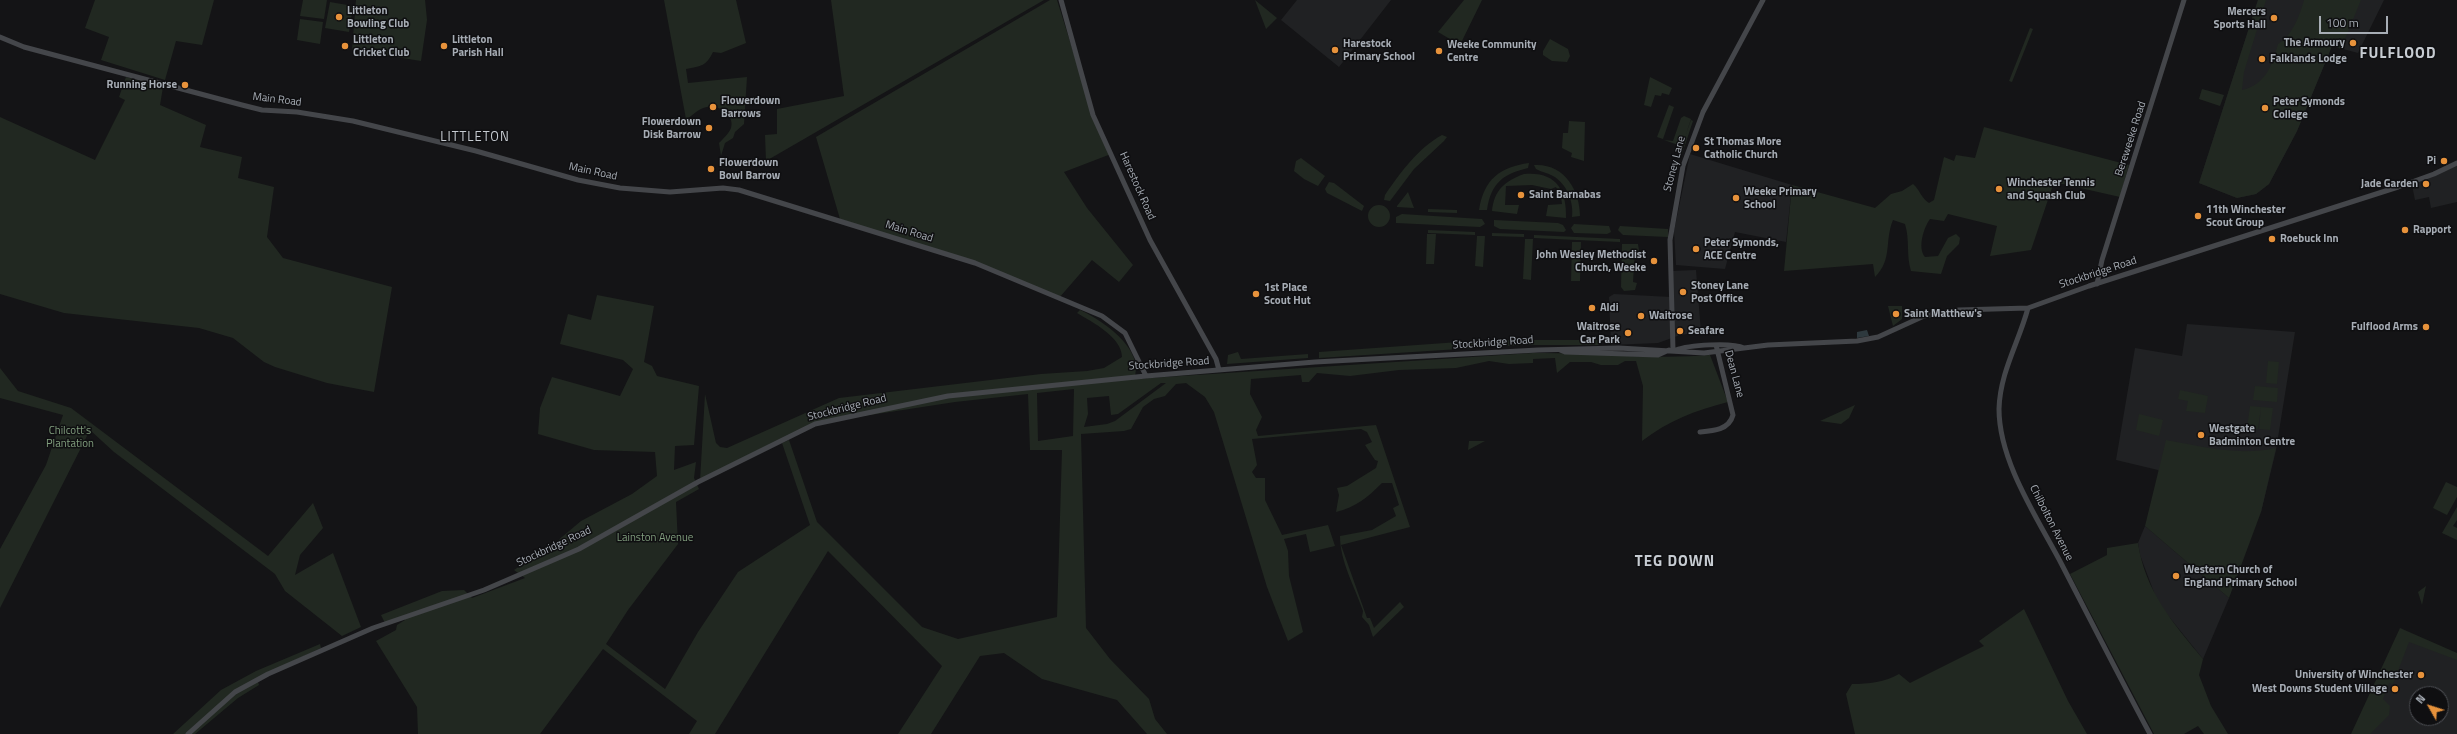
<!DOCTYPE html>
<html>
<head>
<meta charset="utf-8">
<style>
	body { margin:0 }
	#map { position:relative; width:2457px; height:734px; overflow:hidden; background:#141416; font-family:"Titillium Web",sans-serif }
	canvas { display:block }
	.north { position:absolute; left:2409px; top:686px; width:40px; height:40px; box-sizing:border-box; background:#0f0f11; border:1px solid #4c4e53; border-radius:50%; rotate:309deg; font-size:11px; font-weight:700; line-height:16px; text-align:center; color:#a7adb5 }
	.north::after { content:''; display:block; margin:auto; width:14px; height:18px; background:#e7923b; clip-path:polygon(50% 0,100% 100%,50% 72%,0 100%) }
	.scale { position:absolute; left:2319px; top:16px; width:69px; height:18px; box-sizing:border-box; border:2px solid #a7adb5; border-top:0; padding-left:5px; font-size:12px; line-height:14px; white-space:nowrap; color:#a7adb5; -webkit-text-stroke:3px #0f0f11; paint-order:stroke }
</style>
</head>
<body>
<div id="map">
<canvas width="2457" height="734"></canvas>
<div class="north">N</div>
<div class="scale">100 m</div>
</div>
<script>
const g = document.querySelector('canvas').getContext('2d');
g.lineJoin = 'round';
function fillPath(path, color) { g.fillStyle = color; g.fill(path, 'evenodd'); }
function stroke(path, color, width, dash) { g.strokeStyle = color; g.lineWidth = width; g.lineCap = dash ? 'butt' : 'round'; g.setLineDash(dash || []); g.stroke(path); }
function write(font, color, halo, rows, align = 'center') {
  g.font = font + ' "Titillium Web",sans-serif'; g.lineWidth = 3; g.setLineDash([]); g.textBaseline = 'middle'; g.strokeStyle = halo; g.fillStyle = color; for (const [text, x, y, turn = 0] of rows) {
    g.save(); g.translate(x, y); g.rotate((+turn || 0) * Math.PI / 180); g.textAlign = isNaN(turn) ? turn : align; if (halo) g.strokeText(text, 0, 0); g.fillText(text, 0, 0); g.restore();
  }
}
fillPath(new Path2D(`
	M1297 0H1391L1339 67 1281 20Z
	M2258 0H2384L2358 53 2332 46 2297 131 2269 184 2256 194 2237 198 2199 183Z
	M1690 154 1792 185 1786 242 1735 232 1725 269 1676 265 1674 231Z
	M2457 165V202L2431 208 2429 197 2415 200 2412 185Z
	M1696 270 1701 332 1680 335 1658 343 1611 345 1609 297 1614 294 1671 297 1672 271Z
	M2187 324 2295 332 2276 450 2261 512 2168 481 2158 470 2116 460 2135 348 2182 356Z
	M2145 526 2229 598 2203 659 2158 603 2140 555 2138 543Z
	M2404 633 2457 657V734H2360ZM2417 694H2441V718H2417Z`), '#202123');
fillPath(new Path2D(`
	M95 0H214L202 45 176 41 165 80 101 60 109 37 85 28Z
	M303 0H327L324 19 300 16Z
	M356 0H425L427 20 421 61 352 50Z
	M664 0H736L746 43 721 53 713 52C706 66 702 66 686 69L688 83 747 77 744 124 735 132 733 138 725 143 721 156 719 143C723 139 729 133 731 128 735 115 718 104 707 107 698 108 693 116 686 119Z
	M831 0H1044L766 161 765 135 777 134V109L844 96Z
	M1050 0H1057L1093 115 1111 154 1064 172 1087 208 1133 265 1119 282 1092 260 1059 298 994 269 840 219 816 137Z
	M1255 0 1277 18 1266 29Z
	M1464 0H1482L1460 45 1438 32Z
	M2258 0H2266L2244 72 2242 90C2265 85 2272 66 2278 44 2292 36 2300 15 2304 0H2361L2341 49 2332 46 2297 131 2269 184 2256 194 2237 198 2199 183Z
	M330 2 353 6 349 32 325 28Z
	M300 19 323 22 320 44 297 40Z
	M2030 28 2033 29 2012 82 2009 81Z
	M1550 39 1568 49 1570 56 1567 62 1552 61 1543 55V51Z
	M126 77 163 87 160 105 206 125 200 147 242 157 238 178 274 187 267 237 283 258 392 287 374 392 327 383 275 367 264 362 233 338 199 328 64 313 0 294V117L95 160 125 100 119 97Z
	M1650 77 1672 88 1669 95 1662 93 1661 96 1655 95 1651 107 1644 105Z
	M2202 89 2224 95 2220 106 2199 99Z
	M1669 105 1674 107 1663 139 1657 137Z
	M1684 116 1691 119 1686 134 1691 120 1693 121 1681 157H1679L1683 142 1681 146 1664 140 1673 141 1681 118Z
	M1569 121 1585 122 1584 161 1571 157 1572 153 1562 148 1563 133H1568Z
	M1984 127 2129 165 2120 197 2054 182 2031 250 1990 256 1997 226 1948 214 1944 221 1930 219C1924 227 1917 248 1925 257L1938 256 1948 238 1956 234 1960 238 1959 244 1947 256 1941 274 1911 271C1906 255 1910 240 1905 224L1893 220C1884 242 1893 259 1875 277L1873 264 1784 271 1792 185 1875 208 1891 194 1902 191 1913 184C1920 190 1921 198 1929 203L1934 200 1944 157 1954 161 1956 155 1975 158Z
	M1442 135 1447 137 1444 141 1414 169 1390 201 1384 200 1385 195C1400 173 1418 148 1442 135Z
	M1301 158 1325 176 1318 186 1304 179 1294 171 1296 161Z
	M1529 163 1528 168C1503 174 1491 183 1487 210H1479C1484 179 1500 167 1529 163Z
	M1534 165C1564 163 1580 190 1580 216L1572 217C1574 202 1567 184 1553 176 1548 173 1541 172 1536 169Z
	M1524 174C1555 171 1567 189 1566 218L1546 216 1548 205 1562 204 1561 197 1556 187 1551 189 1532 185 1506 186 1505 205H1519L1517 214 1492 211C1494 190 1505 181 1524 174Z
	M1329 182 1334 183 1364 206 1362 211 1327 193 1325 189Z
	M1408 192 1414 208 1397 207V206Z
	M1368 216a11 11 0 1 1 22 0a11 11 0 1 1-22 0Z
	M1428 209 1457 210V213L1428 212Z
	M1402 214 1482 219 1485 224 1480 227 1396 223V217Z
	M1494 220 1558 223 1563 225 1566 230 1564 232 1500 229 1494 226Z
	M1574 224 1609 226 1611 232 1607 234 1574 233 1571 228Z
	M1620 226 1668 229V237L1623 235 1618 230Z
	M1428 230 1475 232V235L1428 233Z
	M1492 233 1524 234V237L1492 236Z
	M1427 234H1436L1434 264H1426Z
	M1534 235 1620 239V242L1534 238Z
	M1477 236H1485L1483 267 1475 266Z
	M1525 239H1533L1531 280 1523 279Z
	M1572 242H1581L1580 281H1571Z
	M1622 244H1638L1639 251H1635L1633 282 1637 283 1635 290 1624 291 1621 287Z
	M597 295 654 306 644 362 652 366 657 376 699 386 694 445 675 446 674 470 696 462 694 478 699 489 676 502 678 544 628 610 606 644 665 689 698 632 738 572 810 525 782 443 789 440 817 522 922 627 958 639 1057 617 1062 450H1030L1028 394 955 402 818 423 700 481 705 394 716 443 720 447 727 448 839 398 1041 374 1087 371 1104 368 1122 357C1122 337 1092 322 1077 313L1080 310C1100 319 1134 342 1136 367 1136 371 1135 375 1135 379L1533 353C1592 352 1650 360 1710 355L1728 402C1696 410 1668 421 1642 441L1643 386 1636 361H1625L1618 365H1601L1591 362H1570L1557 373 1555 358 1533 359V363L1509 364 1489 361 1456 368 1399 370 1350 376 1317 373 1309 382H1302L1301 375 1251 379 1250 394 1262 417 1256 430 1258 436 1376 425 1410 527 1341 545 1367 618H1370L1374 628 1400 602 1404 607 1373 637 1369 625 1362 617 1363 611C1355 587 1340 562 1340 536L1372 530 1396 516 1393 508 1399 505 1392 483H1382C1367 498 1356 507 1336 512L1339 495 1337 488 1347 486 1376 468 1378 461 1375 460 1365 445 1372 442 1367 432 1361 429 1252 439 1257 465 1252 472 1256 478H1265V500L1282 535 1328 525 1335 546 1310 552 1306 534 1284 539 1288 551 1289 576 1303 632 1288 641 1267 587 1214 412 1205 397 1186 383 1176 384 1165 396 1154 399 1143 407 1131 429 1124 431 1081 434 1086 628 1110 659 1149 699 1155 719 1167 734H1147L1117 700 1042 679 1004 653 980 656 931 734H898L942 666 828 551 715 734H689L697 721 603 649 540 734H418L417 707 376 641 396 630 397 625 405 620V616L385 623 381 615 442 591 464 590 472 598 525 578 514 570 556 542 581 521 632 494 657 476 655 452 594 450 538 434 540 408 552 377 620 396 633 369 623 360 560 344 568 314 591 320ZM1161 383H1166L1115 421 1107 424 1084 427 1088 414 1087 398 1109 396 1111 415 1118 414ZM1074 389 1073 436 1038 441 1037 393Z
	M1888 306H1902V319L1893 326Z
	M1487 340H1599V345H1522L1319 358V352Z
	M1238 352 1241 359 1308 354V358L1227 364 1228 355Z
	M2268 361 2279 362 2277 384 2266 383Z
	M0 368 18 391 71 408 268 556 313 503 323 528 300 555 295 575 333 553 361 627 342 636 285 591 275 574 114 452 90 430 0 608V549L46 465 63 415 0 398Z
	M2255 386 2278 388 2277 402 2253 400Z
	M2180 390 2208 396 2205 413 2186 411 2188 401 2178 399Z
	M1855 405 1849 418 1841 424 1820 421Z
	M2250 406 2261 407 2258 429 2247 428Z
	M2261 407 2273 408 2270 430 2259 429Z
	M2139 414 2163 420 2159 436 2136 430Z
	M2166 440C2205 447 2237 456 2276 448L2261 512 2229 598 2145 526Z
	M1469 441H1485L1468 450Z
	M2446 482 2457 487V497L2447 515 2433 508Z
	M2457 507V520L2453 526 2457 528V540L2442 533Z
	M2138 543C2145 591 2173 623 2203 659L2199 675 2211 706 2228 734H2204L2198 726 2184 734H2154L2070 574 2107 555V548Z
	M2426 586 2422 605 2418 592Z
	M2024 609 2068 701 2087 734H1855L1846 694 1852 684C1869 684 1885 682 1899 674L1910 683 1984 646 1979 641Z
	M2400 628 2457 653V660L2409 642 2393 684 2389 683 2383 699 2390 706 2389 715 2370 734H2351Z
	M320 644 321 648 257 678 259 685 238 698 195 734H173L221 690 256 671Z`), '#212821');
fillPath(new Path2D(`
	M1867 330 1869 336 1857 338V332Z`), '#2e393e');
stroke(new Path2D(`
	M1061 0 1093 115 1150 240 1216 359 1219 370
	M0 37 24 47 242 105 262 110 297 112 353 121 476 151 578 180 620 188 670 192 723 188 739 190 975 263 1102 316 1125 333 1146 376
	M2097 284 2102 260 2184 0
	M2028 308C2019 342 2000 372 1999 409 1999 462 2038 519 2062 565 2091 621 2120 678 2150 734
	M1560 350 1565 352 1658 355 1669 350
	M1673 350 1670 240 1683 166 1703 112 1763 0
	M1676 350C1688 345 1732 342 1744 348
	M1700 432C1713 431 1729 430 1733 415L1716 345
	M188 734 235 692 268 674 373 628 484 590 579 549 698 482 815 424 948 396 1146 376 1315 362 1538 350 1619 348 1704 353 1768 345 1857 341 1878 337 1924 316 1959 310 2028 308 2089 286 2398 187 2434 174 2457 163`), '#44464a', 5);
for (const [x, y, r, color] of [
	[339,17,4,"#e7923b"],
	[2274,18,4,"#e7923b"],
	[2353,43,4,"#e7923b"],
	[345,46,4,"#e7923b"],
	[444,46,4,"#e7923b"],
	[1335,50,4,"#e7923b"],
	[1439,51,4,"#e7923b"],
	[2262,59,4,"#e7923b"],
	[185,85,4,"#e7923b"],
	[713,107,4,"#e7923b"],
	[2265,108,4,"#e7923b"],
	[709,128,4,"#e7923b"],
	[1696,148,4,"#e7923b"],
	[2444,161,4,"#e7923b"],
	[711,169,4,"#e7923b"],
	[2426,184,4,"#e7923b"],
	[1999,189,4,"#e7923b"],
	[1521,195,4,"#e7923b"],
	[1736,198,4,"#e7923b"],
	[2198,216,4,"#e7923b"],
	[2405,230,4,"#e7923b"],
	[2272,239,4,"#e7923b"],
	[1696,249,4,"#e7923b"],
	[1654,261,4,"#e7923b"],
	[1683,292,4,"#e7923b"],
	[1256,294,4,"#e7923b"],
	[1592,308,4,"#e7923b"],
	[1896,314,4,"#e7923b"],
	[1641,316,4,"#e7923b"],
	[2426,327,4,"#e7923b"],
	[1680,331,4,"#e7923b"],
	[1628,333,4,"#e7923b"],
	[2201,435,4,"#e7923b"],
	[2176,576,4,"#e7923b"],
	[2421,675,4,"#e7923b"],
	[2395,689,4,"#e7923b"]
]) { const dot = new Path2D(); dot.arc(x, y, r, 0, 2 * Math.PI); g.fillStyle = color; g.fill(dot); stroke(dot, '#0f0f11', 1.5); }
write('bold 11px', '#a7adb5', '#0f0f11', [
	["Littleton",347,11],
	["Bowling Club",347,24],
	["Mercers",2266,12,"right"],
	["Sports Hall",2266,25,"right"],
	["Littleton",353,40],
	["Cricket Club",353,53],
	["Littleton",452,40],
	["Parish Hall",452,53],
	["The Armoury",2345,43,"right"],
	["Harestock",1343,44],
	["Primary School",1343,57],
	["Weeke Community",1447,45],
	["Centre",1447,58],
	["Falklands Lodge",2270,59],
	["Running Horse",177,85,"right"],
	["Flowerdown",721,101],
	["Barrows",721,114],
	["Peter Symonds",2273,102],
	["College",2273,115],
	["Flowerdown",701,122,"right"],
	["Disk Barrow",701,135,"right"],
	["St Thomas More",1704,142],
	["Catholic Church",1704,155],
	["Pi",2436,161,"right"],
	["Flowerdown",719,163],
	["Bowl Barrow",719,176],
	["Winchester Tennis",2007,183],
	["and Squash Club",2007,196],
	["Jade Garden",2418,184,"right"],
	["Weeke Primary",1744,192],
	["School",1744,205],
	["Saint Barnabas",1529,195],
	["11th Winchester",2206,210],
	["Scout Group",2206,223],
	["Rapport",2413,230],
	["Roebuck Inn",2280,239],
	["Peter Symonds,",1704,243],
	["ACE Centre",1704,256],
	["John Wesley Methodist",1646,255,"right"],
	["Church, Weeke",1646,268,"right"],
	["Stoney Lane",1691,286],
	["Post Office",1691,299],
	["1st Place",1264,288],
	["Scout Hut",1264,301],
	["Aldi",1600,308],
	["Saint Matthew's",1904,314],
	["Waitrose",1649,316],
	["Waitrose",1620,327,"right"],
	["Car Park",1620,340,"right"],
	["Fulflood Arms",2418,327,"right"],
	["Seafare",1688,331],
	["Westgate",2209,429],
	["Badminton Centre",2209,442],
	["Western Church of",2184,570],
	["England Primary School",2184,583],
	["University of Winchester",2413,675,"right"],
	["West Downs Student Village",2387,689,"right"]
], 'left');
write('11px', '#a7adb5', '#0f0f11', [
	["Main Road",277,100,7],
	["Bereweeke Road",2131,139,-72],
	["Stoney Lane",1675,164,-75],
	["Main Road",593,172,12],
	["Harestock Road",1137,186,66],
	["Main Road",909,232,17],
	["Stockbridge Road",2098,273,-18],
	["Stockbridge Road",1493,343,-4],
	["Stockbridge Road",1169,364,-4],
	["Dean Lane",1734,374,75],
	["Stockbridge Road",847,408,-14],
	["Chilbolton Avenue",2051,523,63],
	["Stockbridge Road",554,547,-25]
]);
write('11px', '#829f7f', '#0f0f11', [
	["Chilcott's",70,431],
	["Plantation",70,444],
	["Lainston Avenue",655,538]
]);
g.letterSpacing = '1px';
write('13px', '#c7ccd2', '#0f0f11', [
	["LITTLETON",475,138]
]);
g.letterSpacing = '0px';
g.letterSpacing = '1px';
write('bold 15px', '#c7ccd2', '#0f0f11', [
	["FULFLOOD",2398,54],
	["TEG DOWN",1675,562]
]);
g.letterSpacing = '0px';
</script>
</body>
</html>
